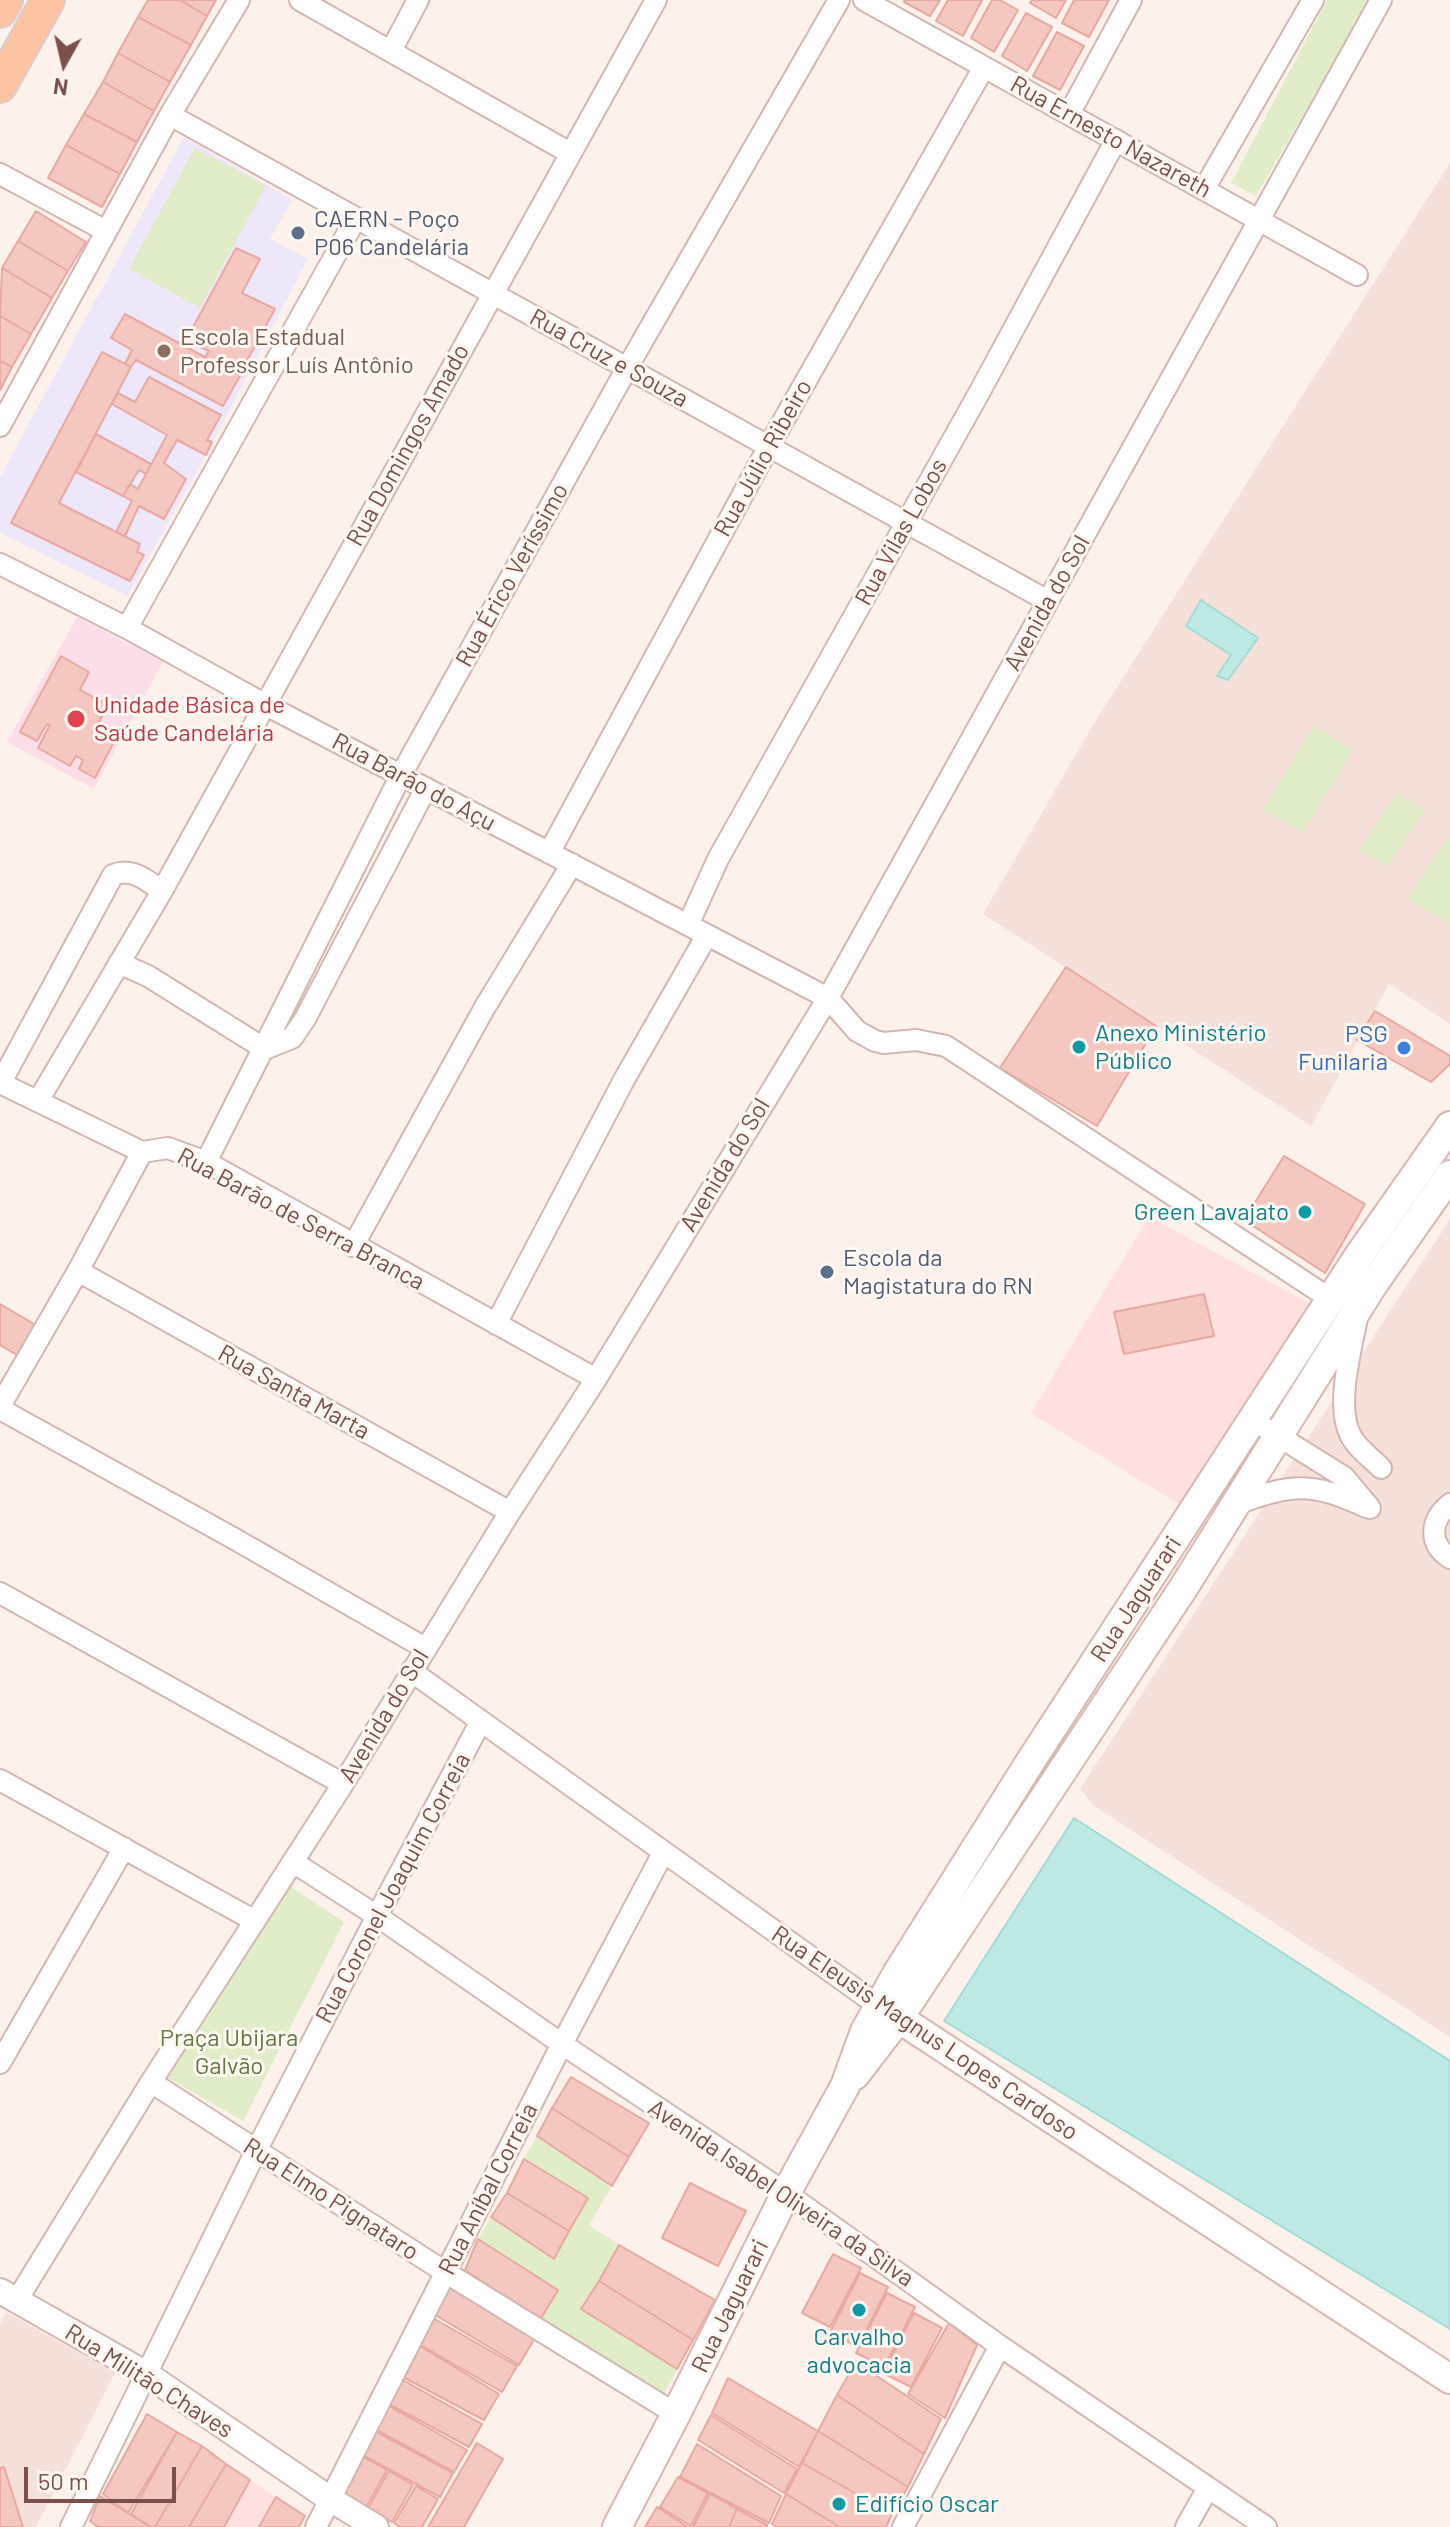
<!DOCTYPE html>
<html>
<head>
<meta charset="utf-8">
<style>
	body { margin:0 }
	#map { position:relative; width:1450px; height:2527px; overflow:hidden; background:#fdf1eb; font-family:Barlow,sans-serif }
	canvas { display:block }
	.north { position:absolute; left:24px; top:24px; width:80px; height:80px; -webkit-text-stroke:6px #fff7f2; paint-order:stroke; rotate:188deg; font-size:22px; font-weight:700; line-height:32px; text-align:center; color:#7b504c }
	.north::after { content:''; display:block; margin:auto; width:28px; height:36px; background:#7b504c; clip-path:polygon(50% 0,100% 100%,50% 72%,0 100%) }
	.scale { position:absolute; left:24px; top:2467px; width:152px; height:36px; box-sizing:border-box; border:4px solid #7b504c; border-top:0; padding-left:10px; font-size:24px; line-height:28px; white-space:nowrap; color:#7b504c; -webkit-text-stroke:6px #fff7f2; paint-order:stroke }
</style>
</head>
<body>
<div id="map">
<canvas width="1450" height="2527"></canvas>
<div class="north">N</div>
<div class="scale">50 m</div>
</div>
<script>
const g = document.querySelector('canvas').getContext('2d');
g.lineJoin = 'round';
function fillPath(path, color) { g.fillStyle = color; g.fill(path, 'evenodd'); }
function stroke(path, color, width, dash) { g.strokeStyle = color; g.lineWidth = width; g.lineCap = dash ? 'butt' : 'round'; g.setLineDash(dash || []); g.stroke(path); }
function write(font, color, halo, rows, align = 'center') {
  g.font = font + ' Barlow,sans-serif'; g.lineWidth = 6; g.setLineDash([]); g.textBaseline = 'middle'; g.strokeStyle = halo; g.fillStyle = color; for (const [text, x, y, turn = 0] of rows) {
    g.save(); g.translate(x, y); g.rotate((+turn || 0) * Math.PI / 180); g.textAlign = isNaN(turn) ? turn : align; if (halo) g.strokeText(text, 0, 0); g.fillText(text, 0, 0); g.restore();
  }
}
fillPath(new Path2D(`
	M1450 163V1024L1389 984 1311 1126 983 914 1093 725Z
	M1450 1219V2037L1094 1806 1080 1789Z
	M6 2312 115 2373 36 2527H0V2324Z`), '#f5e1d9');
fillPath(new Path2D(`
	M1149 1217 1315 1306 1185 1508 1031 1413Z
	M250 2480 276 2497 259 2527H223Z`), '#fee0df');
fillPath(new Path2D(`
	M184 137 292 200 270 239 308 259 206 455 127 596 0 533V477Z`), '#eee7fa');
fillPath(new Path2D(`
	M77 617 163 662 94 789 7 742Z`), '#fcdee9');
fillPath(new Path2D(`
	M1327 0H1370L1256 196 1231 183Z
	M195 148 266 186 200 308 129 269Z
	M1314 726 1353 750 1303 832 1263 810Z
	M1397 793 1425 810 1388 866 1359 851Z
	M1450 833V924L1408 899Z
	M284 1882 344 1922 243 2121 163 2075Z
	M537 2136 612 2186 589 2225 619 2245 581 2310 677 2369 663 2396 460 2280 465 2270 540 2319 478 2239 491 2217 569 2231 588 2198 524 2159Z`), '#e0edc8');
const water = new Path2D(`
	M1201 600 1258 638 1228 680 1217 676 1231 655 1186 626Z
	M1074 1818 1450 2061V2329L944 2021Z`);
fillPath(water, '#bee9e4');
stroke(water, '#a3dbd5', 2);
const building = new Path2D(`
	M148 0H180L207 16 191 45 138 17Z
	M180 0H216L207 16Z
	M905 0H940L930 16 904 2Z
	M948 0H982L963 36 936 21Z
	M992 0H1000L1018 10 994 52 971 38Z
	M1032 0H1066L1056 18 1030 3Z
	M1074 0H1109L1089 37 1062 23Z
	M1026 13 1052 27 1027 71 1002 56Z
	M138 17 191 45 170 82 118 53Z
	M1057 32 1084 46 1060 90 1033 76Z
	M118 53 170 82 154 111 103 82Z
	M103 82 154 111 137 142 84 114Z
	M84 114 137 142 120 174 66 145Z
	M66 145 120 174 102 207 48 178Z
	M36 211 86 242 68 271 18 241Z
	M18 241 68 271 52 298 2 268Z
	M236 248 260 259 242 293 275 309 243 368 234 364 230 370 205 357 209 351 186 340Z
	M2 268 52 298 31 334 0 316Z
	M125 314 240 376 223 406 136 360 131 367 125 364 132 350 111 338Z
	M0 316 31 334 12 367 0 361Z
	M102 352 131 367 59 503 140 544 137 552 144 555 130 581 11 523Z
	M0 361 12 367 0 390Z
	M149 377 221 415 207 440 212 442 206 455 177 440 164 463 186 479 164 519 139 506 125 536 116 532 132 501 123 496 130 484 138 489 167 435 112 404 118 393 135 402Z
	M96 434 151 464 146 474 139 470 123 496 76 472Z
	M61 656 89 672 80 690 108 705 97 726 117 736 95 778 79 769 83 760 76 756 70 766 38 748 50 725 47 724 37 741 20 732Z
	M1066 967 1156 1026 1097 1126 1000 1068Z
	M1375 1011 1450 1056V1064L1431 1082 1357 1040Z
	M1284 1156 1365 1204 1325 1273 1244 1220Z
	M1204 1294 1214 1336 1124 1354 1114 1312Z
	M0 1304 36 1325 19 1356 0 1345Z
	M571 2077 649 2123 629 2157 552 2108Z
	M552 2108 629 2157 612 2186 537 2136Z
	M524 2159 588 2198 569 2231 507 2193Z
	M690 2183 746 2211 718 2266 662 2238Z
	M507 2193 569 2231 554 2259 491 2217Z
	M478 2239 558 2290 540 2320 465 2270Z
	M619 2245 715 2300 693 2340 599 2281Z
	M833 2254 861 2268 830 2327 802 2313Z
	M860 2273 888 2287 858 2347 830 2332Z
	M599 2281 693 2340 677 2369 581 2309Z
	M449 2283 536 2336 519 2365 432 2313Z
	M887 2293 915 2307 884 2367 856 2353Z
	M914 2313 942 2328 911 2387 883 2373Z
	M431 2317 517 2366 502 2392 417 2343Z
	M949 2323 977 2345 945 2418 908 2394Z
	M417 2344 499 2394 484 2420 401 2376Z
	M856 2362 941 2419 924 2454 837 2395Z
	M399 2378 482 2424 469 2447 387 2403Z
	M728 2378 818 2431 799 2467 712 2413Z
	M837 2395 924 2454 908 2487 818 2431Z
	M386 2404 467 2450 454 2472 373 2428Z
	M147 2414 177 2432 128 2513 103 2494Z
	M711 2415 797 2469 784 2493 698 2440Z
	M373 2430 453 2473 440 2497 361 2454Z
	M818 2431 908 2487 892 2514 802 2463Z
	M177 2432 202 2446 155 2527H150L131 2514Z
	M477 2443 503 2459 464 2527H428Z
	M697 2444 781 2496 769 2523 680 2477Z
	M202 2446 226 2464 189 2527H155Z
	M360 2455 387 2470 366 2507 342 2492Z
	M802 2463 892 2514 886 2527H840L786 2494Z
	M226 2464 250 2480 224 2527H189Z
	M4 2467 23 2527H0V2468Z
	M389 2471 413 2485 392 2522 368 2508Z
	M678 2477 708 2493 691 2526 660 2507Z
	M416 2486 438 2499 422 2527H400L394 2523Z
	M710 2494 737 2509 729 2527H693Z
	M786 2494 840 2527H777L772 2524Z
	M100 2496 151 2527H98L90 2521Z
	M276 2497 305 2516 299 2527H259Z
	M657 2507 674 2518 688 2527H645Z
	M737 2509 767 2525V2527H729Z`);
fillPath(building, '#f4c8c1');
stroke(building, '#e7a9a1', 2);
const minor = new Path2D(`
	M300 0 570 153
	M864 0 1357 275
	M391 51 418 0
	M1069 114 1131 0
	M170 115 1048 601
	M0 174 106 231
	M1204 189 1313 0
	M0 426 170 115 239 0
	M0 564 127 628 264 704 828 998 857 1031 875 1041 884 1043 916 1040 946 1046 1332 1300
	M127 628 356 218
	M549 853 769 446 984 67
	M688 925 718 859 979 393 1116 140
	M119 963 148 976 265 1049
	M265 1049 292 1038 305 1019 426 788
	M0 1083 142 1152 168 1148 206 1162 596 1379
	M0 1084 113 875C131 867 147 880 162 891
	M38 1101 162 891 656 0
	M206 1162 401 775 627 368 839 0
	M353 1246 485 1007 572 864
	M78 1271 510 1512
	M1357 1318C1351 1350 1333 1413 1354 1441 1361 1451 1372 1459 1381 1468
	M496 1324 625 1078 707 935
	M0 1406 78 1271 142 1152
	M0 1409 233 1538 425 1648
	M1267 1429 1344 1477 1370 1508
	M1237 1504C1291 1483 1314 1482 1366 1507
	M1450 1504C1430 1520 1428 1544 1450 1558
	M0 1593 343 1784
	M411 1671 879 2006
	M0 1780 255 1921
	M293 1862 377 1916 562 2044 786 2193 1000 2346 1266 2527
	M0 2063 124 1848
	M151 2082 445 2272 676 2414
	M17 2300 151 2082 343 1784 510 1512 596 1379 828 998 1381 0
	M71 2527 256 2151 377 1916 481 1721
	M316 2527 562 2044 663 1853
	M903 2527 1000 2346
	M1186 2527 1208 2488`);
const tertiary = new Path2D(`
	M0 2291 148 2375 330 2499 376 2527`);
const secondary = new Path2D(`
	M883 2008 1450 2379
	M855 2075 898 2019 1182 1590 1372 1286 1450 1175
	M617 2527 676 2414 786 2193 845 2086 865 2031 898 1972 1032 1759 1358 1257 1450 1126`);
const primary = new Path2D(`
	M0 11 6 0
	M0 86 48 0`);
stroke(minor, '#d3b7b2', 24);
stroke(tertiary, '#d3b7b2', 28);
stroke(secondary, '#d9b8b2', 32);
stroke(primary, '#dacecd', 36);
stroke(minor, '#fff', 20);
stroke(tertiary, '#fff', 24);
stroke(secondary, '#fff', 28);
stroke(primary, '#fdc3a2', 32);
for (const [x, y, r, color] of [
	[298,233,8,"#5c6f8a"],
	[164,351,8,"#8d6e63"],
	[76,719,10,"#e0444e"],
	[1079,1047,8,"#0f9aa8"],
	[1404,1048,8,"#3f7fe0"],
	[1305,1212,8,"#0f9aa8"],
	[827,1272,8,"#5c6f8a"],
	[859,2310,8,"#0f9aa8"],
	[839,2504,8,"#0f9aa8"]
]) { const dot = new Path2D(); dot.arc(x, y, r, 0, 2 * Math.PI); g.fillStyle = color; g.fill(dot); stroke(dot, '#fff7f2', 3); }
write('24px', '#7b504c', '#fff7f2', [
	["Rua Ernesto Nazareth",1111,137,29],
	["Rua Cruz e Souza",609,358,29],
	["Rua Domingos Amado",408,445,-61],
	["Rua Júlio Ribeiro",763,458,-61],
	["Rua Vilas Lobos",901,532,-61],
	["Rua Érico Veríssimo",512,575,-61],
	["Avenida do Sol",1047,603,-61],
	["Rua Barão do Açu",414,782,28],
	["Avenida do Sol",725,1165,-59],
	["Rua Barão de Serra Branca",301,1219,28],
	["Rua Santa Marta",294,1392,29],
	["Rua Jaguarari",1136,1599,-57],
	["Avenida do Sol",384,1716,-59],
	["Rua Coronel Joaquim Correia",393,1888,-62],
	["Rua Eleusis Magnus Lopes Cardoso",925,2033,34],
	["Rua Aníbal Correia",488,2189,-63],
	["Avenida Isabel Oliveira da Silva",781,2193,34],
	["Rua Elmo Pignataro",331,2199,33],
	["Rua Jaguarari",730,2306,-64],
	["Rua Militão Chaves",149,2381,32]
]);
write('24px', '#4e5e75', '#fff7f2', [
	["CAERN - Poço",314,219],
	["P06 Candelária",314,247],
	["Escola da",843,1258],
	["Magistatura do RN",843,1286]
], 'left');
write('24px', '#785e54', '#fff7f2', [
	["Escola Estadual",180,337],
	["Professor Luís Antônio",180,365]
], 'left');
write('24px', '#be3a42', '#fff7f2', [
	["Unidade Básica de",94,705],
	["Saúde Candelária",94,733]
], 'left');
write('24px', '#0d838f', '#fff7f2', [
	["Anexo Ministério",1095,1033],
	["Público",1095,1061],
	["Green Lavajato",1289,1212,"right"],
	["Carvalho",859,2337,"center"],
	["advocacia",859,2365,"center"],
	["Edifício Oscar",855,2504]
], 'left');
write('24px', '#366cbe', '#fff7f2', [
	["PSG",1388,1034],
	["Funilaria",1388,1062]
], 'right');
write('24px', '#617a40', '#fff7f2', [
	["Praça Ubijara",229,2038],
	["Galvão",229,2066]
]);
</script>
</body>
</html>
